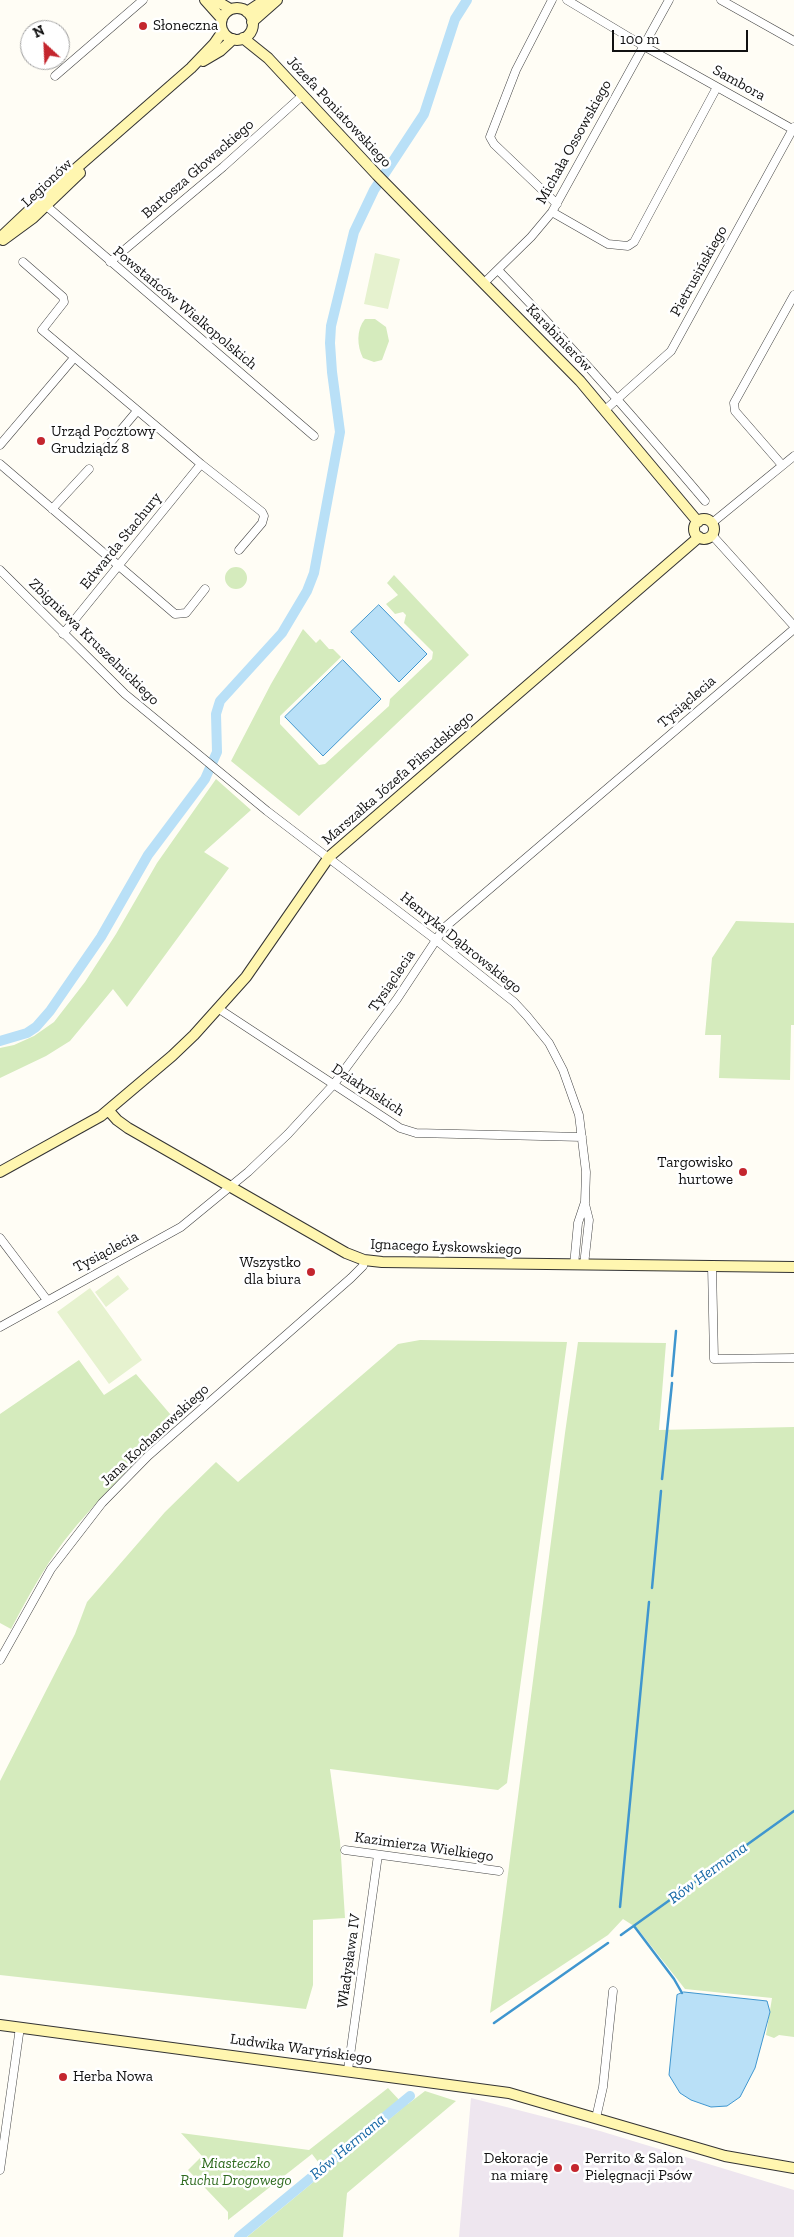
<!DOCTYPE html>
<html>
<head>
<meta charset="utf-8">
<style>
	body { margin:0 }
	#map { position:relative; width:794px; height:2237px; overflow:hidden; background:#fffdf5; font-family:"Zilla Slab",serif }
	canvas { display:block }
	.north { position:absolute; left:20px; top:20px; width:50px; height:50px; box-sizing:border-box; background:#fff; border:1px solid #a0a0a0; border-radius:50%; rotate:335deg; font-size:14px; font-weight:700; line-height:20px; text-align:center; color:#111 }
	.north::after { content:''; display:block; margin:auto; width:18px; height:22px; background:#c4262e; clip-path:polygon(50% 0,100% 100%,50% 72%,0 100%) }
	.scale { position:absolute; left:612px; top:30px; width:136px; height:22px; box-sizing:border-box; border:2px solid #111; border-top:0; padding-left:6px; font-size:15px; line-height:18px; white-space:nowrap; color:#111; -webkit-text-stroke:4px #fff; paint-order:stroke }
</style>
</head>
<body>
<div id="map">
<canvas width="794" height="2237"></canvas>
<div class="north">N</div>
<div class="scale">100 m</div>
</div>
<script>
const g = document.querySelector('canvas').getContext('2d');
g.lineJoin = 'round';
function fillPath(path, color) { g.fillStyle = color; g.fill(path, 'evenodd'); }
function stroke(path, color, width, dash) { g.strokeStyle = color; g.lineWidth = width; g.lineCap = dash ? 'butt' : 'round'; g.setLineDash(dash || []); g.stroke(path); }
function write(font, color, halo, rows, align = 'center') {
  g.font = font + ' "Zilla Slab",serif'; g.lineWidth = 5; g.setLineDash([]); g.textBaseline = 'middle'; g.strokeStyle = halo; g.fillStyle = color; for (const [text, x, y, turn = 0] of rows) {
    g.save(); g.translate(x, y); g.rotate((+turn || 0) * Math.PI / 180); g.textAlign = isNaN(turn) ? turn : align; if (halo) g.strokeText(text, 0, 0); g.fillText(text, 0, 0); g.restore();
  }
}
fillPath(new Path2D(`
	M471 2098 600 2131 794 2190V2237H459Z`), '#eee6ef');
fillPath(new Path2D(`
	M365 319H375L386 327 389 341 382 360 374 362 363 358C357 346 356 330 365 319Z
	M225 578a11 11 0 1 1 22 0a11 11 0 1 1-22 0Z
	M394 575 469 655 299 816 231 761 271 684 303 629 316 643 320 639 329 649H333L341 657 280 716V724L319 765 325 764 389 706 390 699 432 659 433 652 404 623 406 615 403 612 395 614 386 604 398 595 387 583Z
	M216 779 251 810 204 852 229 868 127 1007 113 989 70 1041 46 1056 0 1078V1048L14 1045 34 1036 54 1022 85 982 116 934 157 863Z
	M736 921 794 923V1025H791L790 1080 719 1078 721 1035H705L712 958Z
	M420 1340 567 1342 507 1783 498 1790 330 1769 340 1841 345 1918 313 1920V1985L306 2009 0 1975V1781L75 1634 87 1602 165 1512 216 1462 238 1482 398 1344Z
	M578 1342 666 1343 659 1430 794 1427V2037L779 2035 774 2038 766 2035 772 1998 685 1989 637 1928 623 1919 608 1935 490 2013 565 1433Z
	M79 1360 104 1395 136 1374 176 1421C139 1459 97 1499 64 1541 43 1569 27 1599 11 1629L0 1623V1414Z
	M388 2088 402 2103 408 2104 425 2091 456 2101 347 2193 343 2237H247L404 2107 322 2167 312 2154 228 2220V2212L188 2170 202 2156 181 2133 309 2150Z`), '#d5ebbd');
fillPath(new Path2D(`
	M375 253 400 259 388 309 364 304Z
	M118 1275 129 1289 106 1307 95 1292Z
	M90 1288 142 1360 109 1384 57 1312Z`), '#e6f2cf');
const water = new Path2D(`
	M379 605 427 654 399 682 351 632Z
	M343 660 381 699 323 756 285 717Z
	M684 1992 767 2001 770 2012 755 2068 740 2097 727 2106 711 2107 691 2100 680 2093 669 2075 677 1995Z`);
fillPath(water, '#b9e0f7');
stroke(water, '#3f96cf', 1);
stroke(new Path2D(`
	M672 1376 676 1331
	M662 1479 672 1383
	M652 1588 661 1491
	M620 1907 649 1602
	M634 1926 674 1979 682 1993
	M621 1935 794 1811
	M494 2023 608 1943`), '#3f96cf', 2.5);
stroke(new Path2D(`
	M0 1041 27 1033 36 1027 50 1011 101 937 148 855 205 779 217 752 216 714 220 701 282 633 307 591 314 573 340 432 332 372 330 343 331 326 354 232 374 190 424 114 455 19 467 0
	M239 2237 410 2096`), '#b9e0f7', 10);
const street = new Path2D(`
	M552 0 516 70 490 137 494 144 557 204
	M567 0 642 45 794 130
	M721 0 794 41
	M55 76 143 0
	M43 203 314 436
	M552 212 608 244 628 246 634 242 717 87
	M23 262 63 297 64 302 42 330 201 464 262 512 264 516 262 523 239 550
	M110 262 223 167 303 95
	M498 270C570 344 638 422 705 501
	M484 283 531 237 552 212 669 0
	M605 410 671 351 794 127
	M0 445 74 358
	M105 449 137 411
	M0 464 175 614 186 613 205 589
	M782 465 735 411 734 403 794 295
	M52 509 89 469
	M712 523 794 456
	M712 535 794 626
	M0 570 125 694 267 811 436 940 514 1002 527 1016 549 1043 563 1070 579 1115 586 1172 585 1202 578 1223 574 1265
	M63 634 201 464
	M219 1009 400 1128 416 1133 582 1137
	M0 1238 47 1300
	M584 1265 589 1220 585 1204
	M712 1266 714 1359 794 1358
	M0 1327 181 1227 248 1172 288 1134 334 1084 397 999 444 928 794 629
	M0 1660 51 1569 102 1503 148 1456 351 1278 363 1266 364 1260
	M345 1850 499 1871
	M348 2070 378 1855
	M596 2118 603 2087 613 1991
	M0 2170 20 2027`);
const secondary = new Path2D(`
	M205 0 222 19
	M215 0 230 9
	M221 24a16 16 0 1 1 32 0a16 16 0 1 1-32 0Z
	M247 12 265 0
	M252 22 277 0
	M243 38 268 58 377 175 580 381 698 522
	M203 61 220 51 233 39
	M0 238 40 200 191 68 214 44 223 31
	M3 240 33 218 80 173
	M694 529a10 10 0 1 1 20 0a10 10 0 1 1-20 0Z
	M109 1111 117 1120 128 1128 346 1253 364 1260 382 1262 794 1267
	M0 1172 101 1116 172 1056 194 1035 246 977 329 857 699 537
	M0 2025 509 2093 725 2156 794 2168`);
stroke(street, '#444', 9);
stroke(secondary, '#333', 12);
stroke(street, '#fff', 8);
stroke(secondary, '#fff6b0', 10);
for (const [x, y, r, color] of [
	[143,26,5,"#c4262e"],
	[41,441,5,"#c4262e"],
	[743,1172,5,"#c4262e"],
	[311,1272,5,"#c4262e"],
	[63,2077,5,"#c4262e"],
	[558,2168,5,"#c4262e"],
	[575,2168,5,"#c4262e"]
]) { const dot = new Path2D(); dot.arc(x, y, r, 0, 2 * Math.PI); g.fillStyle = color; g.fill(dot); stroke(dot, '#fff', 2); }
write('15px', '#111', '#fff', [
	["Słoneczna",153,26],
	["Urząd Pocztowy",51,432],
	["Grudziądz 8",51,449],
	["Targowisko",733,1163,"right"],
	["hurtowe",733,1180,"right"],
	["Wszystko",301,1263,"right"],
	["dla biura",301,1280,"right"],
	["Herba Nowa",73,2077],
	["Dekoracje",548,2159,"right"],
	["na miarę",548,2176,"right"],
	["Perrito & Salon",585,2159],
	["Pielęgnacji Psów",585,2176]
], 'left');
write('15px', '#111', '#fff', [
	["Sambora",739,83,29],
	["Józefa Poniatowskiego",339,112,47],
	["Michała Ossowskiego",574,142,-61],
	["Bartosza Głowackiego",198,169,-41],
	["Legionów",47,183,-43],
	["Pietrusińskiego",699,271,-61],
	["Powstańców Wielkopolskich",185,308,40],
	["Karabinierów",559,338,46],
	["Edwarda Stachury",121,541,-51],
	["Zbigniewa Kruszelnickiego",94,642,44],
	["Tysiąclecia",687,702,-41],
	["Marszałka Józefa Piłsudskiego",398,778,-41],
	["Henryka Dąbrowskiego",461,943,39],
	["Tysiąclecia",392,981,-56],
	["Działyńskich",368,1090,33],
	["Ignacego Łyskowskiego",446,1247,2],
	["Tysiąclecia",106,1252,-28],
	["Jana Kochanowskiego",155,1435,-43],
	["Kazimierza Wielkiego",424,1847,8],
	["Władysława IV",349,1961,-82],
	["Ludwika Waryńskiego",301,2049,8]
]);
write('italic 15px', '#2f6b1f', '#fff', [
	["Miasteczko",236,2164],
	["Ruchu Drogowego",236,2181]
]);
write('italic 16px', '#1768a6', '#fff', [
	["Rów Hermana",708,1873,-36],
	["Rów Hermana",348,2147,-40]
]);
</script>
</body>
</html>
